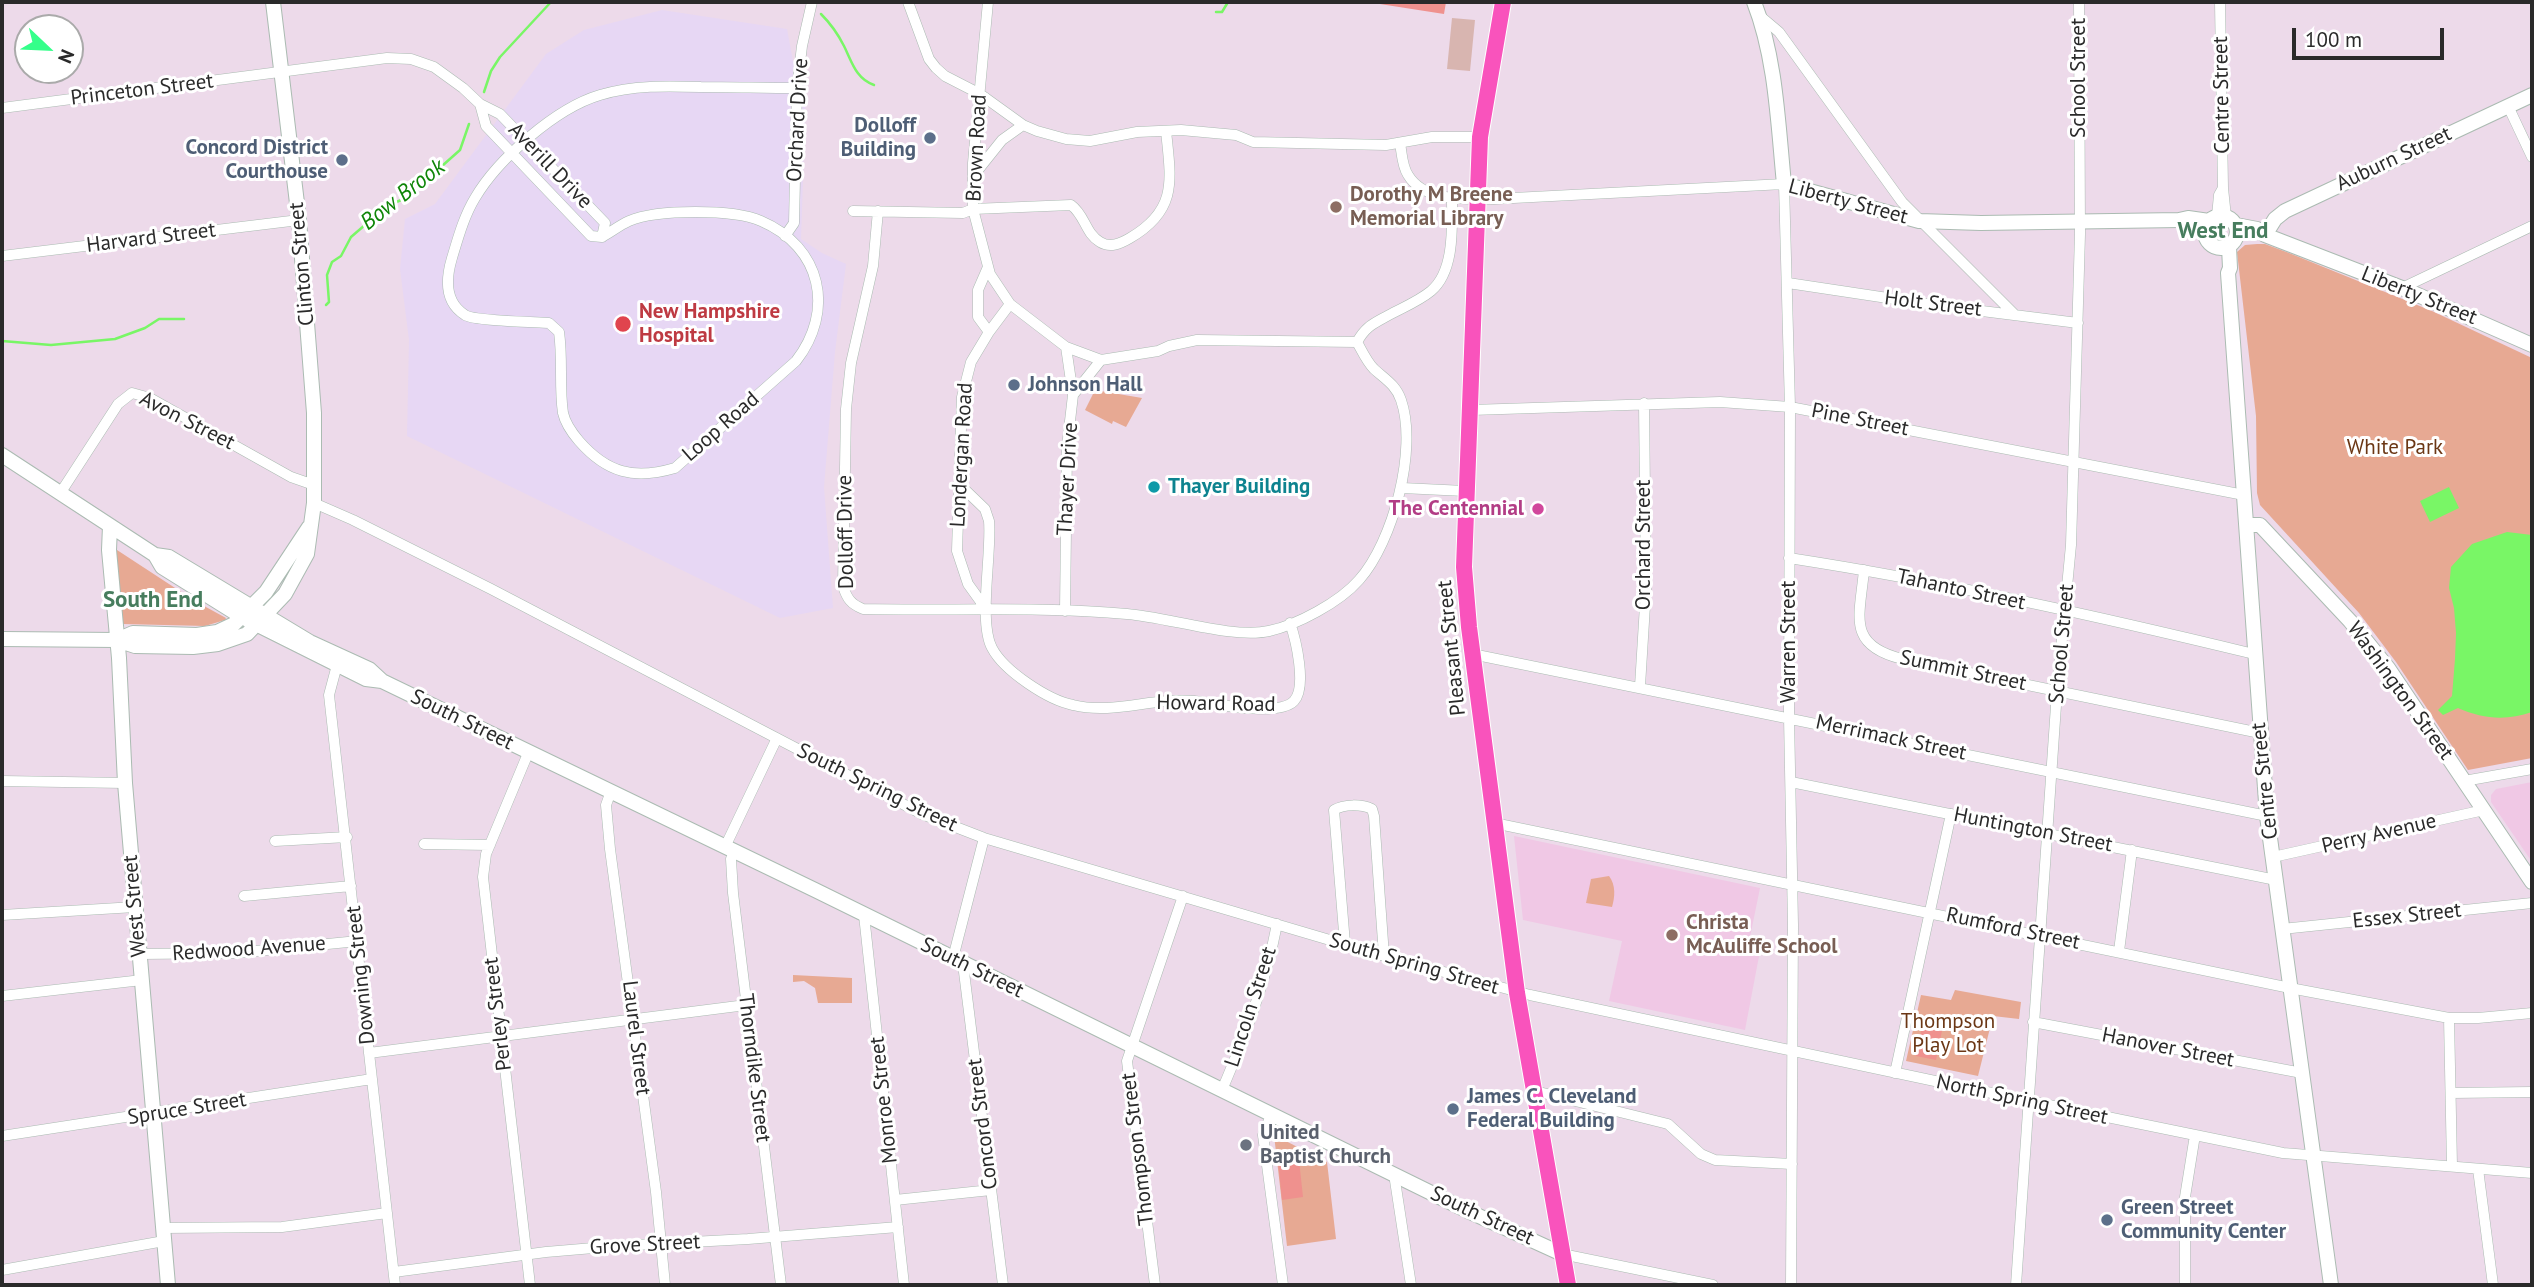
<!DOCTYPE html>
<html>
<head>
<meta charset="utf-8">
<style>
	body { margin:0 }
	#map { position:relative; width:2534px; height:1287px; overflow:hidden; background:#eddaea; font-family:"PT Sans",sans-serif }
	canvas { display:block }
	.frame { position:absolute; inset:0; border:4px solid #2a2a2a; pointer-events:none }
	.north { position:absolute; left:14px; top:14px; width:70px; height:70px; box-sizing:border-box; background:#fff; border:2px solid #aaa; border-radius:50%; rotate:113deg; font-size:19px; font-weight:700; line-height:28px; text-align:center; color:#2a2a2a }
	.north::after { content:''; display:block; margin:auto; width:24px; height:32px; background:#35ff8a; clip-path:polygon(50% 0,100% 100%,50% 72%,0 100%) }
	.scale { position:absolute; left:2292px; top:28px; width:152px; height:32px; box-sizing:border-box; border:4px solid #2a2a2a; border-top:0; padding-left:9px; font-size:21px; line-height:24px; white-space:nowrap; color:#2a2a2a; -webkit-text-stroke:5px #fff; paint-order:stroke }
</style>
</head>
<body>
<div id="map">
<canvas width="2534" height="1287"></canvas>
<div class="frame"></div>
<div class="north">N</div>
<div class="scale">100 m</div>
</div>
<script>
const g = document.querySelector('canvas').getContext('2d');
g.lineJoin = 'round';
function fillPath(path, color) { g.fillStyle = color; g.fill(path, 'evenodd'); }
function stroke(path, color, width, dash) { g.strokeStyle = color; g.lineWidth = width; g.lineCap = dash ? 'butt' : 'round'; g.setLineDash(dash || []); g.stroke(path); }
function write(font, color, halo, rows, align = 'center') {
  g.font = font + ' "PT Sans",sans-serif'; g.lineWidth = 6; g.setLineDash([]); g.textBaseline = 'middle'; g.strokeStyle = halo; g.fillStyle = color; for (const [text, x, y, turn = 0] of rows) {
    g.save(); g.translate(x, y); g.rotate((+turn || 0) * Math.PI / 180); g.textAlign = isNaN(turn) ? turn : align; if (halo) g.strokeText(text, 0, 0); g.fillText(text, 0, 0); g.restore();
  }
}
fillPath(new Path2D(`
	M2532 782V862L2491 802V795L2496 789Z
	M1514 836 1760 888 1749 942 1759 944 1760 951 1745 1030 1609 1001 1622 941 1523 920Z`), '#f0c8e5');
fillPath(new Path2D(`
	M662 10 787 29 793 61 807 62 801 239 822 253 846 264 835 352 824 487 833 608 780 618 407 436 409 340 400 269 405 219 435 204 546 54 584 30Z`), '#e7d7f4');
fillPath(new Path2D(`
	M2257 244H2265L2289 253 2432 311 2532 358V758L2468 770 2396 662 2359 613 2260 505 2257 493 2256 416 2237 252 2245 245Z
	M1095 390 1142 398 1126 427 1113 421 1112 424 1085 410Z
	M117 550 195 601 226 618 225 620 205 626 123 624 115 553Z
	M1609 876C1616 885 1615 897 1612 907L1586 903 1591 879Z
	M793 975 852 978V1003H818L815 988 804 981 793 982Z
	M1955 990 2021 1002 2019 1019 1993 1016 1978 1076 1906 1061 1921 995 1951 1000Z
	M1274 1135 1327 1162 1336 1239 1287 1246Z`), '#e7a993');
fillPath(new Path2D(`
	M1452 18 1475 20 1470 71 1447 69Z`), '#d8b5b0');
fillPath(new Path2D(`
	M1367 2H1446L1444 14Z
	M1924 1017 1944 1021 1936 1060 1916 1056Z
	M1299 1160 1303 1197 1282 1200 1278 1162Z`), '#ef918e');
fillPath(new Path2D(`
	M2449 487 2459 508 2430 522 2420 501Z
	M2507 532 2532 535V712C2506 721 2483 719 2458 708L2443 715 2438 710 2452 696 2455 659 2456 633 2454 608 2449 588 2451 567 2472 544Z`), '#79f666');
stroke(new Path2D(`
	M1216 12H1222L1228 2
	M821 14C830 23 838 34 844 46 852 62 856 79 874 85
	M484 92 491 71 500 57 551 2
	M326 305 329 302 327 275 332 262 341 256 351 237 387 206 406 198 460 150 469 124
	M2 341 51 345 115 339 145 328 159 319H184`), '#79f666', 2.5);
const street = new Path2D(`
	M908 2 929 59 936 68 945 76 980 94 1023 125 1037 131 1066 139 1090 141 1137 132 1181 130 1236 135 1253 142 1386 145 1432 137H1480
	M988 2 973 163V209L990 274 1010 304 1066 347 1101 360
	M2220 2 2223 188 2226 217
	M1760 16 1779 32 1902 202 2014 314
	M2508 106 2532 157
	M2 108 387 58 411 59 434 67 463 88 480 104 500 114 605 223 602 237 591 236 486 126 480 104
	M1400 143C1402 154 1402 166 1408 175 1425 203 1466 198 1494 199L1784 184 1790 407 1789 717 1793 925 1791 1285
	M974 175 1002 140 1023 125
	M853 211 963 213 973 209 1071 205C1085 215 1085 233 1100 242 1110 248 1120 244 1130 238 1178 210 1171 180 1166 131
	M878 211 873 266 851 363 846 409 843 586C847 599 851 604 863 609 951 611 1040 606 1127 614 1167 617 1232 639 1269 631 1297 625 1340 602 1359 580 1393 542 1418 449 1401 400 1396 385 1385 379 1374 369 1367 362 1362 351 1357 342
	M2217 216 2219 195 2223 188
	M785 236 794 223 797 88 802 46 812 2
	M602 237C611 232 620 225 629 221 657 209 734 209 761 221 822 247 835 311 796 361L675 468C634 480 607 473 579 441 573 434 565 422 563 413 559 387 563 359 559 332L549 323C534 322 474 321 465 315 444 302 446 278 452 258 458 238 464 216 475 198 498 159 556 108 600 95 633 85 667 86 701 87 733 87 765 88 797 88
	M2 256 299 220
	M988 267 978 290V317L989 332
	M1788 283 1934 305 2078 323
	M2402 288 2532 226
	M1357 342C1366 326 1373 324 1389 315 1402 308 1419 301 1431 291 1455 271 1452 226 1452 198
	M1073 395 1101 360 1158 351 1169 346 1197 340 1357 342
	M1471 410 1720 402 1790 407 2244 495
	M959 484 985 509 989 521C992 553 978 622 992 648 1004 671 1048 700 1073 705 1114 715 1153 697 1194 701 1215 704 1279 717 1294 701 1307 687 1296 640 1290 623
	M1402 488 1465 491
	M61 492 118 404 132 393 150 398 291 477 314 485
	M314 503 353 520 491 589 922 814 984 838 1384 956 1530 995 2029 1101 2283 1153 2532 1173
	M1789 558C1945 582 2101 617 2254 654
	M1864 570C1860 616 1846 645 1902 659L2260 733
	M986 609 968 584 957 551 962 397 971 362 989 332 1010 304
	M1065 611 1067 447 1073 395 1066 347
	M1472 654 2267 816
	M337 665 329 695 395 1285
	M1640 686 1646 589 1644 403
	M529 751 486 854 483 877 530 1285
	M2 781 125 783
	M2464 781 2532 769
	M1791 782 2276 880
	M611 791 606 805 610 849 656 1192 665 1285
	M1494 823 2290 988 2449 1018H2478L2532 1013
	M275 841 347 837
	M424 844 490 845
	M725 847 777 738
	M734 852 731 859 733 893 781 1285
	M2273 857 2484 810
	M244 896 351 886
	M2 915 135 907
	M864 915 904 1285
	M2282 929 2532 903
	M1345 944 1334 810C1344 804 1361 804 1372 809L1374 816 1384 956
	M2119 951 2132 850
	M140 954 236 953 358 941
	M953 958 984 838
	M963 964 1003 1285
	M2 996 142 980
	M2449 1018 2452 1166
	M2033 1022 2302 1073
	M369 1053 746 1005
	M1895 1073 1951 814
	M1222 1090C1245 1036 1266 982 1277 924
	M1535 1091 1668 1124 1701 1154 1715 1160 1792 1164
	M2451 1093 2532 1092
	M1271 1115 1263 1135 1283 1285
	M2 1136 372 1079
	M2478 1169 2493 1285
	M1394 1174 1411 1285
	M895 1200 991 1190
	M162 1228 282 1227 387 1213
	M1562 1254 1713 1285
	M2 1270 164 1241
	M394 1272 546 1252 617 1246 748 1239 898 1227
	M1155 1285 1127 1061 1183 896
	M2016 1285 2057 691 2071 545 2080 234 2079 2
	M2185 1285V1197L2195 1135`);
const secondary = new Path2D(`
	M1754 2C1776 58 1778 124 1784 184L1919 221 1981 223 2179 220 2188 218 2209 221
	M2205 232a16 16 0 1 1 32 0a16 16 0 1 1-32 0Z
	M2236 225 2257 229 2265 235 2402 288 2532 345
	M2265 235 2275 219 2285 211 2532 95
	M2229 247 2230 268 2228 273 2267 816 2331 1285
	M2 455 155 555 169 557 310 642 369 669 382 681 815 890 1470 1212 1562 1254
	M2247 525H2260L2350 621 2388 668 2532 882
	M110 526 109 550 119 658 125 783 168 1285
	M155 555 162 567 242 617 366 679 382 681
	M2 639 117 640 135 646 193 647 218 644 247 634 285 594 307 554 314 503V413L299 220 273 2
	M117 640 133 633 197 635 217 632 234 624 266 592 309 527`);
const primary = new Path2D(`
	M1503 2 1480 137 1464 567 1469 627 1517 993 1568 1285`);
stroke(street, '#abbbb2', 11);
stroke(secondary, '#abbbb2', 16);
stroke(primary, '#fff', 18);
stroke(street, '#fff', 10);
stroke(secondary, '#fff', 14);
stroke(primary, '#f953bc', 16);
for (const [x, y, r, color] of [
	[930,138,7,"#5c6f8a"],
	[342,160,7,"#5c6f8a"],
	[1336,207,7,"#8d6e63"],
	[623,324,9,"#e0444e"],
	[1014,385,7,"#5c6f8a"],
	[1154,487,7,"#0f9aa8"],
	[1538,509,7,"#d1479c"],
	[1672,935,7,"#8d6e63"],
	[1453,1109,7,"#5c6f8a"],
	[1246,1145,7,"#6b7280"],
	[2107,1220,7,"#5c6f8a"]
]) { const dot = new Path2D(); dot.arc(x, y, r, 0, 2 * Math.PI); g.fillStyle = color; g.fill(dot); stroke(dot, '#fff', 2.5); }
write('21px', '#2a2a2a', '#fff', [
	["School Street",2079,78,-90],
	["Princeton Street",142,90,-7],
	["Centre Street",2222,95,-91],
	["Orchard Drive",798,120,-87],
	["Brown Road",977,148,-87],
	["Auburn Street",2394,159,-25],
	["Averill Drive",550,166,46],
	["Liberty Street",1848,202,15],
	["Harvard Street",151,238,-7],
	["Clinton Street",302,264,-95],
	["Liberty Street",2419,296,22],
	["Holt Street",1933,304,7],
	["Pine Street",1860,420,11],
	["Avon Street",187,421,27],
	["Loop Road",721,427,-41],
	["Londergan Road",962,455,-87],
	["Thayer Drive",1068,479,-87],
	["Dolloff Drive",846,532,-91],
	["Orchard Street",1644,545,-90],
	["Tahanto Street",1961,590,12],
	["Warren Street",1789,642,-90],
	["School Street",2062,644,-85],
	["Pleasant Street",1452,648,-96],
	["Summit Street",1963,671,12],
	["Washington Street",2400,691,54],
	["Howard Road",1216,704,1],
	["South Street",462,720,26],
	["Merrimack Street",1891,738,12],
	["Centre Street",2265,781,-96],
	["South Spring Street",877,788,26],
	["Huntington Street",2033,830,11],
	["Perry Avenue",2379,834,-13],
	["West Street",135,906,-95],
	["Essex Street",2407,916,-6],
	["Rumford Street",2013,929,12],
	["Redwood Avenue",249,949,-4],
	["South Spring Street",1414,964,16],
	["South Street",972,968,26],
	["Downing Street",361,975,-96],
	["Lincoln Street",1251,1007,-72],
	["Perley Street",498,1014,-97],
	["Laurel Street",636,1038,83],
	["Hanover Street",2168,1048,11],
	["Thorndike Street",754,1068,83],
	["Monroe Street",884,1100,-96],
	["North Spring Street",2022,1100,12],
	["Spruce Street",187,1109,-9],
	["Concord Street",983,1124,-97],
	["Thompson Street",1138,1149,-97],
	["South Street",1482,1216,25],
	["Grove Street",645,1245,-3]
]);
write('bold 21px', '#4e5e75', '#fff', [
	["Dolloff",916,126,"right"],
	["Building",916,150,"right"],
	["Concord District",328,148,"right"],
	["Courthouse",328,172,"right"],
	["Johnson Hall",1028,385],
	["James C. Cleveland",1467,1097],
	["Federal Building",1467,1121],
	["Green Street",2121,1208],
	["Community Center",2121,1232]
], 'left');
write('bold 21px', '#785e54', '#fff', [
	["Dorothy M Breene",1350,195],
	["Memorial Library",1350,219],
	["Christa",1686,923],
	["McAuliffe School",1686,947]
], 'left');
write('bold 21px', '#be3a42', '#fff', [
	["New Hampshire",639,312],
	["Hospital",639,336]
], 'left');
write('21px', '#6b3715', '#fff', [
	["White Park",2395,448],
	["Thompson",1948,1022],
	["Play Lot",1948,1046]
]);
write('bold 21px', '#0d838f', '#fff', [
	["Thayer Building",1168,487]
], 'left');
write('bold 21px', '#b23c85', '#fff', [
	["The Centennial",1524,509]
], 'right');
write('bold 21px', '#5b616d', '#fff', [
	["United",1260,1133],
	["Baptist Church",1260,1157]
], 'left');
write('italic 23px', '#0e8507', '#fff', [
	["Bow Brook",403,195,-38]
]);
write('bold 23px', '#477d5e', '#fff', [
	["West End",2223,231],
	["South End",153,600]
]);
</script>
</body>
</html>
